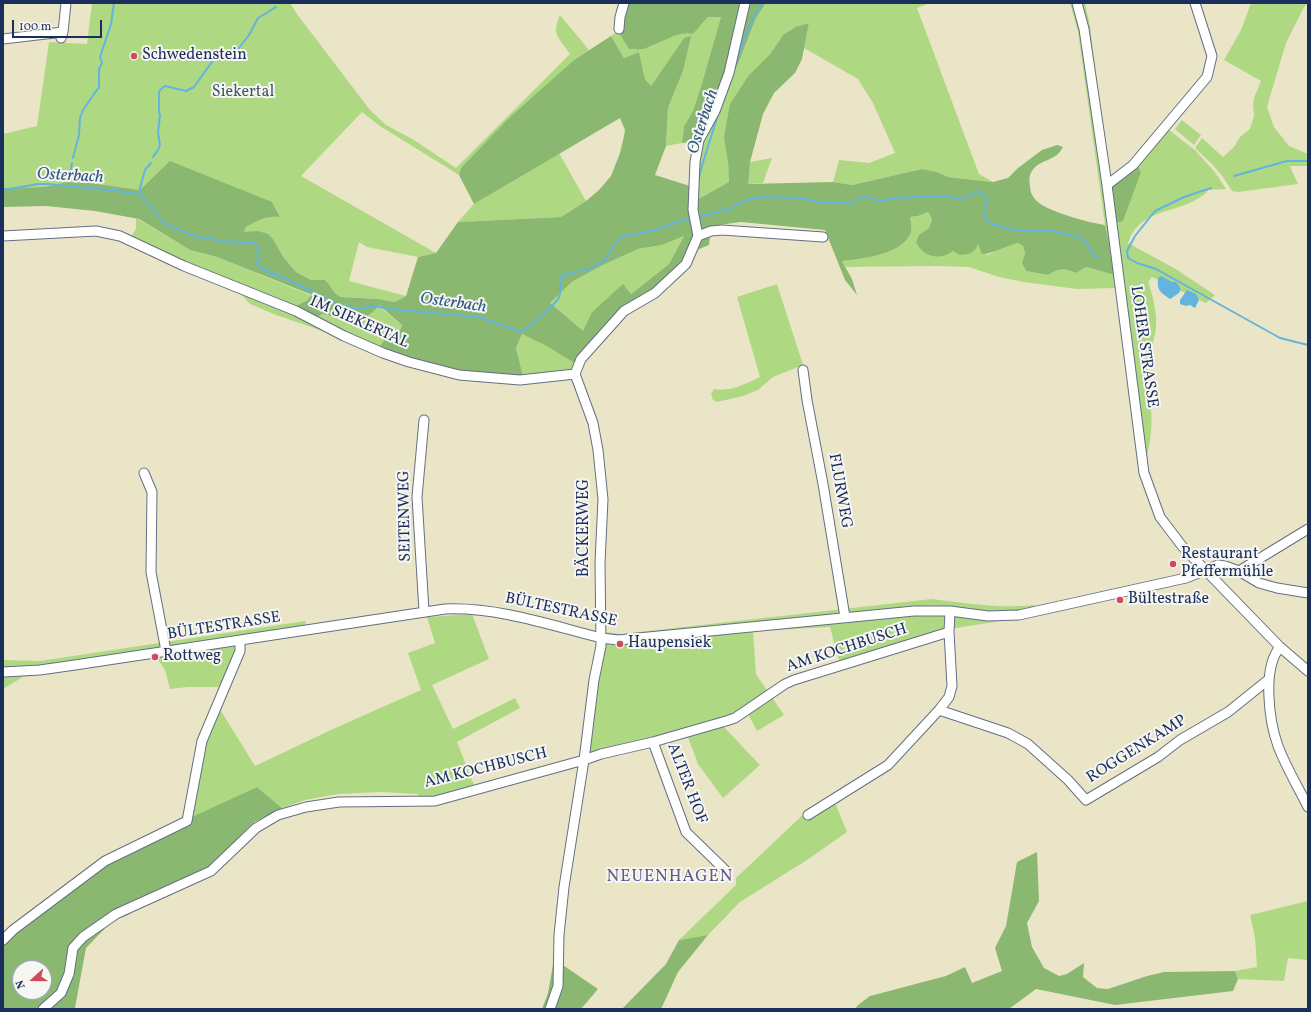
<!DOCTYPE html>
<html>
<head>
<meta charset="utf-8">
<style>
	body { margin:0 }
	#map { position:relative; width:1311px; height:1012px; overflow:hidden; background:#ebe5c8; font-family:Vollkorn,serif }
	canvas { display:block }
	.frame { position:absolute; inset:0; border:4px solid #1b2f5e; pointer-events:none }
	.north { position:absolute; left:12px; top:960px; width:40px; height:40px; box-sizing:border-box; background:#f6f6f2; border:1px solid #9ea6b7; border-radius:50%; rotate:249deg; font-size:11px; font-weight:700; line-height:16px; text-align:center; color:#1b2f5e }
	.north::after { content:''; display:block; margin:auto; width:14px; height:18px; background:#d1495b; clip-path:polygon(50% 0,100% 100%,50% 72%,0 100%) }
	.scale { position:absolute; left:12px; top:20px; width:90px; height:18px; box-sizing:border-box; border:2px solid #1b2f5e; border-top:0; padding-left:5px; font-size:12px; line-height:14px; white-space:nowrap; color:#1b2f5e; -webkit-text-stroke:3px #f6f6f2; paint-order:stroke }
</style>
</head>
<body>
<div id="map">
<canvas width="1311" height="1012"></canvas>
<div class="frame"></div>
<div class="north">N</div>
<div class="scale">100 m</div>
</div>
<script>
const g = document.querySelector('canvas').getContext('2d');
g.lineJoin = 'round';
function fillPath(path, color) { g.fillStyle = color; g.fill(path, 'evenodd'); }
function stroke(path, color, width, dash) { g.strokeStyle = color; g.lineWidth = width; g.lineCap = dash ? 'butt' : 'round'; g.setLineDash(dash || []); g.stroke(path); }
function write(font, color, halo, rows, align = 'center') {
  g.font = font + ' Vollkorn,serif'; g.lineWidth = 4; g.setLineDash([]); g.textBaseline = 'middle'; g.strokeStyle = halo; g.fillStyle = color; for (const [text, x, y, turn = 0] of rows) {
    g.save(); g.translate(x, y); g.rotate((+turn || 0) * Math.PI / 180); g.textAlign = isNaN(turn) ? turn : align; if (halo) g.strokeText(text, 0, 0); g.fillText(text, 0, 0); g.restore();
  }
}
fillPath(new Path2D(`
	M92 3H290L297 14 370 110 386 125 414 140 456 168 570 54C559 37 551 36 560 15L589 50 574 60 461 168 459 175 380 126 362 112 301 176 436 253 418 257 367 247 359 242 349 281 406 296 395 302 378 299 340 297 334 292 328 283 325 280H311L296 272 284 258 273 239 244 232 246 227C258 220 265 216 280 217L272 202 140 190 91 183 67 182 44 187 3 188V134L37 126 49 42 87 44Z
	M766 3H930L917 8 979 174 993 182 948 177 937 172 922 169 852 185 833 182 839 160 869 163 895 153 873 103 858 79 804 48 809 23 783 35 770 54 749 75 728 162 729 182 693 202V162L720 97 738 64 756 18Z
	M1070 3H1085L1090 26 1115 223 1141 172 1138 166 1168 129 1196 151 1214 171 1226 189 1208 190C1206 194 1203 195 1199 198 1174 214 1139 209 1128 243L1174 268 1215 295 1206 303 1152 277 1148 282C1153 295 1157 313 1156 327 1155 341 1148 354 1147 369 1146 382 1150 395 1151 408 1153 432 1149 451 1142 474L1116 288 1077 289 1024 282 999 277 969 267 938 266 846 267 842 261C862 259 899 255 910 235 913 230 911 223 910 217L918 216 928 212 932 219 929 228 919 235 957 252 969 254 978 243 987 255 1006 246 1018 243 1023 245 1025 253 1022 263 1026 271 1048 275C1059 268 1064 268 1076 273L1086 267 1113 275 1108 238 1105 225 1078 32Z
	M1251 3H1308L1304 7 1286 43 1267 107 1274 127 1289 146 1308 154V166H1290L1298 184 1238 192 1232 191 1230 188 1223 177 1212 164 1195 148 1202 138 1223 157 1234 147 1240 137 1250 129 1254 116 1253 105 1254 98 1261 81 1224 60 1241 30Z
	M708 17H721L702 83 693 111 684 126 682 143 666 146 668 108 683 71 684 38 651 86 645 79 639 52 624 58 611 36 618 31C623 36 628 44 633 47 644 54 664 39 674 35 680 33 687 33 693 34Z
	M1182 120 1201 135 1194 145 1175 129Z
	M559 153 586 201 561 217 458 222 474 204Z
	M772 158 763 183 747 184 750 162Z
	M136 218 190 250 217 257 312 296 306 301 293 307C311 312 328 315 346 321L379 305 380 307 402 325C399 336 389 341 380 347L346 339 276 315 250 304 238 291 128 241 136 229Z
	M684 236 669 264 631 294 623 285 592 312 583 332 550 303 572 282 601 266 638 249 662 245Z
	M777 284 803 365 773 377 758 390 743 396 717 402 713 400 711 394 714 389C731 392 745 384 760 377L737 297Z
	M522 334 547 345 579 366 580 372 523 376 516 348Z
	M932 599C966 603 1000 609 1034 605L1038 615 950 629 840 664 830 627 753 631 756 674 784 715 757 731 747 712 721 724 760 765 723 798 698 764 686 732 588 758 597 631 622 634Z
	M472 614 489 659 432 685 453 729 515 698 520 708 457 742 474 785 424 801 417 794 380 792 338 794 305 800 282 808 257 787 184 821 216 703 255 766 333 729 421 690 408 653 435 643 427 617Z
	M305 621 308 632 239 642 222 687H188L170 689 165 670 157 658 23 677 3 689V660L40 661Z
	M832 795 847 832 807 860 740 902 708 935 679 940 736 885V878L808 810Z
	M1308 901V960L1288 958 1284 981 1238 979 1235 971 1257 967 1255 938 1250 915Z`), '#afd883');
fillPath(new Path2D(`
	M623 3H766L756 18 738 64 698 141 682 143 684 126 693 111 702 83 721 17H708L693 34C677 31 665 41 651 46 648 47 645 49 642 49 637 50 634 48 629 49L618 31Z
	M809 23 802 59 795 73 774 93 763 114 750 162 748 184 833 182 852 185 922 169 937 172 948 177 993 182 1008 178 1018 168 1042 150 1057 145 1063 147C1056 162 1039 159 1032 171 1029 176 1029 180 1030 186 1030 192 1033 198 1038 202 1049 212 1090 223 1105 225L1108 238 1114 275 1086 267 1076 273C1064 268 1059 268 1048 275L1026 271 1022 263 1025 253 1023 246 1018 243C1008 245 990 255 982 254L978 244 975 250 969 254 960 255 953 251C939 261 923 257 916 242L919 235 929 228 932 219 928 212 918 216 910 217C911 223 913 230 910 235 899 255 862 259 842 261L852 279 857 295 845 280 825 230 741 222 711 226 709 245 697 250 687 270 659 291 623 312 579 366 547 346 522 334 516 348 523 376 478 373 434 368 380 347 384 340C394 337 399 335 402 325L379 305C360 329 346 319 322 314L316 318 293 307 306 301 312 295 217 257 190 250 139 219 95 211 46 206 3 207V188L44 187 67 182 91 183 140 190 170 161 272 202 280 217C265 216 259 220 246 227L244 232 258 231 268 234 273 239 284 258 296 272 311 280H325L328 283 334 292 340 297 378 299 395 302 406 296 418 257 436 253 458 222 561 217 586 201 599 190 611 176 620 153 624 136 625 130 620 118 474 204 459 175 461 168 508 119 574 60 611 36 624 58 639 52 645 79 651 86 684 38 691 36 683 71 668 108 666 146 655 175 690 186 693 202 729 182 728 162 724 137 730 104 749 75 770 54 783 35 796 27ZM684 236 669 264 631 294 623 284 592 312 583 331 550 303 572 282 601 266 638 249 662 245Z
	M1138 166 1141 172 1123 221 1115 223 1110 186Z
	M257 787 282 808 254 822 209 867 147 902 128 915 112 921 86 948 75 1008 3 1009V938L105 857ZM20 968H44V992H20Z
	M1037 852 1039 901 1027 923 1032 947 1044 968 1059 976 1067 974 1084 963 1083 977 1097 988 1108 989 1147 976 1164 972 1235 971 1238 979 1233 991 1115 1005 1036 989 1009 1009H855L858 1005 870 996 946 976 965 967 972 983 1002 971 995 948 1006 926 1017 862Z
	M708 935 678 972 661 1009H622L666 964 679 940Z
	M554 959 598 989 581 1009H542L548 993Z`), '#8bb871');
fillPath(new Path2D(`
	M1161 276 1172 282H1176L1181 289 1179 293 1170 299C1160 292 1157 291 1158 278Z
	M1187 290 1196 294 1199 300 1195 308 1190 305 1186 306 1180 304V300Z`), '#63b4de');
stroke(new Path2D(`
	M736 62C743 41 750 21 763 3
	M153 157 158 150 160 145 158 133 160 115 159 112V92L161 89 165 86 186 91 194 87 214 59 222 54 239 48 249 35 258 18 276 7
	M73 158 79 135 80 118 83 110 99 87V69L102 63 100 57 111 24 114 3
	M1234 176 1287 161H1308
	M69 178 72 163
	M698 182 701 169 719 111
	M1211 188 1184 197 1155 211 1135 236 1127 251 1128 258 1137 263 1156 269 1280 338 1308 345
	M3 190 38 184H48L136 193
	M139 194 142 198 147 201 162 221 170 226 195 236 222 241 254 243C261 250 259 255 257 264L260 268 293 282 336 304 349 307 360 309 372 306 400 310 478 317 522 332C528 328 558 302 559 297 562 290 558 283 562 275 574 272 596 269 605 260 612 253 611 244 621 238 627 234 634 234 642 233 659 231 674 221 692 218
	M141 195 140 188 145 170 151 163
	M699 217 730 209 745 200 761 197 800 198 819 202H837L851 204 863 196 879 201 894 198 948 196 960 199 968 197 977 191 986 196 985 217 989 223 1013 230 1053 231 1078 237 1085 241 1095 257H1099`), '#63b4de', 2);
const minor = new Path2D(`
	M1077 3 1084 29 1107 185 1144 473 1160 517 1182 546 1280 647 1308 671
	M619 29 620 17 624 3
	M61 38 63 32 66 3
	M3 39 63 32
	M1107 185 1133 165 1207 77 1212 56 1195 3
	M3 236 96 231 120 236 184 266 296 311 344 336 383 353 409 362 459 375 520 380 575 374
	M698 236 711 231 722 230 823 237
	M803 370 807 400 823 484 845 617
	M575 374 581 359 624 311 655 293 686 264 698 236 693 210 695 162 699 140 715 111 729 73 745 3
	M424 420 417 497 424 611
	M144 473 152 492 151 572 166 651
	M1239 571 1308 529
	M1280 647C1262 668 1269 721 1278 746 1286 767 1298 787 1308 807
	M3 672 40 670 75 665 445 609C498 607 550 625 601 638L618 640 914 611H950L988 616 1019 615 1186 578 1218 565 1225 566 1239 571 1259 583 1277 588 1308 593
	M939 710 1008 733 1028 744 1068 780 1086 800 1158 757 1180 740 1228 712 1268 680
	M653 742 686 832 725 870
	M808 815 888 765 939 710 949 697 952 686 949 632 950 611
	M3 940 13 930 105 861 187 821 202 741 240 651V640
	M43 1009 61 993 69 974 73 948 83 937 116 914 211 871 256 828 278 815 306 807 339 802 435 801 584 760 601 754 653 742 726 721 735 718 785 684 794 680 949 632
	M550 1009 558 986 559 935 564 887 584 760 594 680 601 646 600 563 603 499 598 450 593 423 575 374`);
stroke(minor, '#646f83', 11);
stroke(minor, '#fff', 9);
for (const [x, y, r, color] of [
	[134,56,4,"#d1495b"],
	[1173,564,4,"#d1495b"],
	[1120,600,4,"#d1495b"],
	[620,644,4,"#d1495b"],
	[155,657,4,"#d1495b"]
]) { const dot = new Path2D(); dot.arc(x, y, r, 0, 2 * Math.PI); g.fillStyle = color; g.fill(dot); stroke(dot, '#f6f6f2', 1.5); }
write('16px', '#1b2f5e', '#f6f6f2', [
	["Schwedenstein",142,56],
	["Restaurant",1181,555],
	["Pfeffermühle",1181,573],
	["Bültestraße",1128,600],
	["Haupensiek",628,644],
	["Rottweg",163,657]
], 'left');
write('16px', '#405967', '#f6f6f2', [
	["Siekertal",243,93]
]);
write('16px', '#1b2f5e', '#f6f6f2', [
	["IM SIEKERTAL",359,323,24],
	["LOHER STRASSE",1143,347,82],
	["FLURWEG",839,491,80],
	["SEITENWEG",406,516,-91],
	["BÄCKERWEG",585,528,-90],
	["BÜLTESTRASSE",561,611,12],
	["BÜLTESTRASSE",224,627,-9],
	["AM KOCHBUSCH",847,649,-18],
	["ROGGENKAMP",1137,750,-32],
	["AM KOCHBUSCH",486,769,-14],
	["ALTER HOF",686,784,69]
]);
write('italic 17px', '#315784', '#f6f6f2', [
	["Osterbach",704,122,-72],
	["Osterbach",70,177,3],
	["Osterbach",453,304,8]
]);
g.letterSpacing = '1px';
write('17px', '#635788', '#f6f6f2', [
	["NEUENHAGEN",670,878]
]);
g.letterSpacing = '0px';
</script>
</body>
</html>
